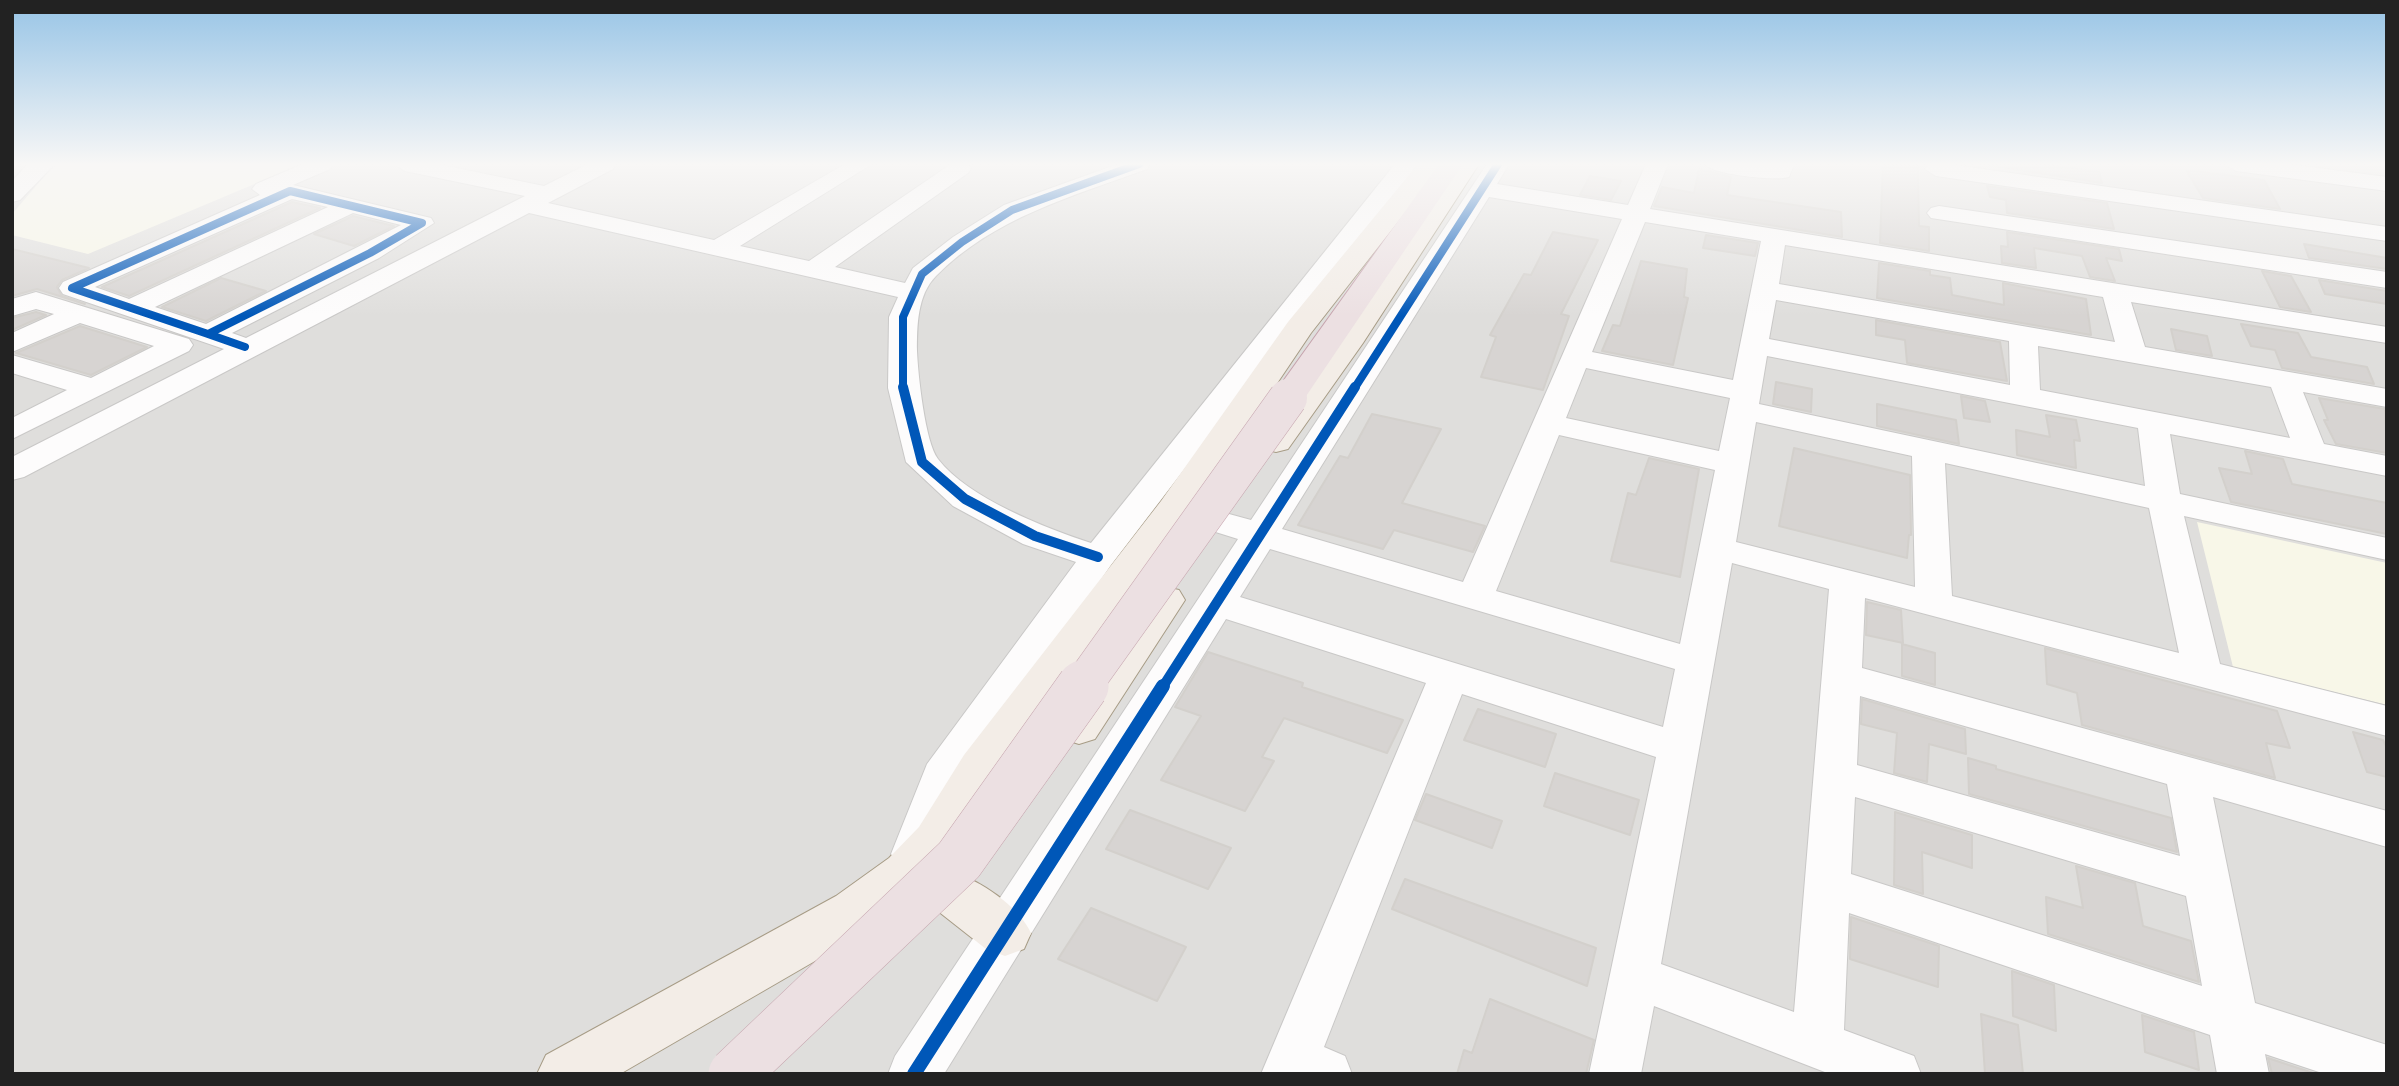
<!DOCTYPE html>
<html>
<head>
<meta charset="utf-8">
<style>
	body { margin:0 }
	#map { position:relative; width:2399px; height:1086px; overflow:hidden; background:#f0eeeb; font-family:"Open Sans",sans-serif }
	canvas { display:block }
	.frame { position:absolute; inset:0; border:14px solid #222; pointer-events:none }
</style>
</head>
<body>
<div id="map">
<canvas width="2399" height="1086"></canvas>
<div class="frame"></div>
</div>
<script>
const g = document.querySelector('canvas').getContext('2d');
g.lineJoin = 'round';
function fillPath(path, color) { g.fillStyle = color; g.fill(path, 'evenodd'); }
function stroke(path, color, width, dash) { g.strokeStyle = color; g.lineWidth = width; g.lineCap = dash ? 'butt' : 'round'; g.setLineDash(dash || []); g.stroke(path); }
fillPath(new Path2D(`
	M12 164H2387V1074H12Z`), '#dfdedc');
fillPath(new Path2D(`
	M55 164H302L88 254 12 235V214Z
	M2197 522 2387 563V705L2233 667Z`), '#f8f7e8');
const building = new Path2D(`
	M1883 164 1918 166 1919 226 1929 227V251L1880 243Z
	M1982 164H2044L2099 172 2102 183Z
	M1699 169 1731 177 1727 195 1841 212 1842 237 1654 206 1662 187 1694 193Z
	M2186 170 2264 180 2280 209 2203 198Z
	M1590 176 1621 181 1611 200 1580 195Z
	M1987 186 2107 203 2114 229 2007 213 2006 200 1990 197Z
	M292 202 320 208 129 296 102 287Z
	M353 216 394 226 354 246 314 234Z
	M1553 232 1598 240 1561 314 1569 316 1543 390 1481 377 1496 337 1490 335 1524 274 1531 275Z
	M2007 232 2119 249 2122 261 2106 258 2115 281 2090 277 2082 256 2034 248 2036 268 2002 263 2001 246 2008 247Z
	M1706 235 1758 243 1755 256 1703 248Z
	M2304 244 2387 258V269L2309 258Z
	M12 249 89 268 62 280 57 287 62 296 85 304 37 289 12 296Z
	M1641 261 1687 269 1684 297 1688 298 1673 365 1602 351 1613 325 1620 326Z
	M1879 263 1930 271V275L1950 278 1952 295 2004 305 2003 283 2086 299 2091 335 1877 298Z
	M2262 271 2291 276 2311 312 2280 307Z
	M221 278 266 291 206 321 162 307Z
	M2319 280 2387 291V304L2325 294Z
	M36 312 46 315 12 330V318Z
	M1876 320 2000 342 2007 381 1907 363 1905 340 1876 335Z
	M2241 324 2298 333 2311 357 2367 367 2374 384 2282 368 2275 350 2251 346Z
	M80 326 147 347 91 375 16 353Z
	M2171 329 2207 336 2212 356 2176 350Z
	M1776 382 1812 389 1811 412 1773 404Z
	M1961 396 1985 401 1990 422 1964 418Z
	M2319 398 2385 409 2387 453 2336 444 2324 420H2328Z
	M1877 404 1956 420 1959 444 1877 426Z
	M1372 414 1441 429 1402 503 1485 526 1473 552 1394 530 1383 549 1298 525 1340 456 1348 458Z
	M2046 415 2076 420 2080 441 2074 440 2076 468 2017 455 2016 430 2050 437Z
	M1794 448 1910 475 1911 535H1909L1907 558 1779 526Z
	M2245 451 2283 459 2292 484 2387 503V534L2231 502 2219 468 2252 474Z
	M1649 458 1699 469 1680 577 1611 561 1628 493 1636 495Z
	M1867 602 1901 610 1903 643 1866 635Z
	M1902 644 1935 653V685L1902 676Z
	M2045 648 2277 711 2290 748 2266 743 2275 778 2082 725 2077 693 2047 684Z
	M1208 652 1303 683 1302 687 1403 720 1387 753 1284 718 1262 757 1274 761 1245 811 1161 780 1201 716 1175 707Z
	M1862 699 1965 729 1966 754 1929 744 1927 782 1894 773 1897 733 1861 724Z
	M1478 709 1556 734 1545 767 1464 740Z
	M2353 732 2383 740 2387 749V777L2367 772Z
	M1968 758 1996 766V769L2171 818 2177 852 1969 794Z
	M1555 773 1639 800 1630 835 1544 806Z
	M1426 794 1502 821 1492 848 1415 820Z
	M1130 810 1231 848 1208 889 1106 849Z
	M1895 812 1972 835V868L1922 852 1923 894 1894 885Z
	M2076 866 2135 883 2143 926 2191 941 2199 982 2048 934 2046 897 2083 908Z
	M1405 879 1596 948 1587 986 1392 909Z
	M1091 908 1186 947 1157 1001 1058 959Z
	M1851 917 1939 946 1938 987 1850 959Z
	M2012 971 2054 985 2056 1031 2013 1016Z
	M1490 999 1594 1040 1586 1074H1457L1464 1050 1472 1053Z
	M1981 1014 2018 1025 2023 1074H1985Z
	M2142 1015 2194 1032 2199 1070 2145 1052Z
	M2268 1058 2316 1074H2272Z`);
fillPath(building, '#d7d4d2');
stroke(building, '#d3d0cc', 2);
const minor = new Path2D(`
	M28 164H55L20 200 12 202V181Z
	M303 164H333L330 169 293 185 431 218 434 223 379 258 232 333 246 338 525 196 405 171 394 164H437L544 186 588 164H616L613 169 548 203 714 240 845 164H872L740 246 809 261 951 164H968L971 168 968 173 835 267 905 283 913 268 953 237 1004 205 1118 164H1150L1147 169C1073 196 993 218 936 276 917 295 917 327 917 351 918 374 925 442 938 459 968 498 1045 528 1091 543L1395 164H1418L1111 565 962 781 930 867 914 872 898 867 891 854 927 764 1076 562 1023 544 953 506 906 462 888 388 889 317 898 297 529 213 24 477 12 480V457L224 349 63 294 59 288 63 282 260 195 252 189 256 184ZM292 199 328 207 129 299 95 287ZM353 213 401 225 206 324 155 307Z
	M1487 164H1509L1497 184 1628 205 1646 164H1668L1650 209 2387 327V343L2131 302 2145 347 2387 389V407L2303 392 2324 444 2387 456V476L2170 434 2180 494 2387 538V560L2184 516 2220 664 2387 706V736L1865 598 1862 668 2387 811V847L2213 797 2255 1003 2387 1045V1074H2325L2265 1054 2269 1074H2217L2210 1035 1849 913 1844 1030 1914 1056 1921 1074H1830L1654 1006 1641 1074H1589L1656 757 1462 694 1324 1047 1345 1056 1352 1074H1261L1426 683 1226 619 944 1074H888L895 1056 1238 539 1206 529 1201 522 1206 515 1218 511 1251 520ZM1489 197 1622 219 1463 582 1282 529ZM1645 222 1761 241 1733 380 1592 352ZM1785 245 2103 297 2115 342 1779 284ZM1776 300 2009 341 2010 385 1769 339ZM2038 346 2271 387 2290 438 2040 390ZM1767 356 2138 428 2145 486 1759 404ZM1586 368 1730 398 1719 451 1566 418ZM1756 422 1912 456 1915 587 1736 542ZM1559 435 1715 470 1680 644 1496 591ZM1945 463 2149 508 2179 653 1952 596ZM1270 549 1675 669 1663 727 1240 597ZM1732 563 1829 589 1794 1012 1661 964ZM1860 696 2167 784 2180 856 1857 765ZM1855 797 2186 896 2202 986 1851 874Z
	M1705 164H1794L1789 177C1775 181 1713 175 1705 164Z
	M1929 164H1948L2387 227V241L1936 176 1925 169Z
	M2225 164H2287L2387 177V191L2236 171Z
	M1939 206 2387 272V288L1931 218 1927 213 1931 208Z
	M36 292 189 339 193 345 189 351 12 439V418L67 390 12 373V355L91 378 154 346 80 323 12 352V333L54 314 36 309 12 316V299Z`);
const major = new Path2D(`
	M1418 164H1443L1311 333 1187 517 998 781 953 855 925 888 872 928 620 1074H537L546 1055 836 896 889 858 919 827 964 755 1161 501 1288 322Z
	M1455 164H1479L1363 343 1288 449 1276 452 1264 449 1259 442Z
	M1165 587 1179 590 1185 600 1095 739 1079 744 1063 739 1056 727 1063 715 1151 590Z
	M952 871C981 882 1018 905 1031 933L1024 949 1005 956 986 949 934 908 926 893 934 878Z`);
const highway = new Path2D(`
	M1439 164H1463L1300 405 1288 408 1276 405 1271 398Z`);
stroke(minor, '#c9c8c7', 2);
stroke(major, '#a79c86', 2);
stroke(highway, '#c5a2ac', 2);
fillPath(minor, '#fdfcfc');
fillPath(major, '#f3ede7');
fillPath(highway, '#ece0e2');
const highwayBridgeFar1 = new Path2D(`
	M1081 688 1288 398`);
const highwayBridge = new Path2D(`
	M734 1074 959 860 1083 686`);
stroke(highwayBridgeFar1, '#c5a2ac', 39, []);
stroke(highwayBridge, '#c5a2ac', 52, []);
stroke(highwayBridgeFar1, '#ece0e2', 38);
stroke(highwayBridge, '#ece0e2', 51);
stroke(new Path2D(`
	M290 191 422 223 370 253 208 334 72 288Z
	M208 334 245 347
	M903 389V317L922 274 962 242 1012 210 1139 164
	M1354 389 1498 164`), '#0057b8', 8);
stroke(new Path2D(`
	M903 387 922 462 965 499 1035 536 1098 557
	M1162 688 1355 387`), '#0057b8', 10);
stroke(new Path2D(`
	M914 1074 1163 686`), '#0057b8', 14);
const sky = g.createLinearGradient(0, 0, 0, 316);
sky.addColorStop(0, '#97c4e6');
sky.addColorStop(0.52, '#f8f7f6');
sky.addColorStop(1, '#f8f7f600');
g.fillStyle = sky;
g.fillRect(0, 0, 2399, 316);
</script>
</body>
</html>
